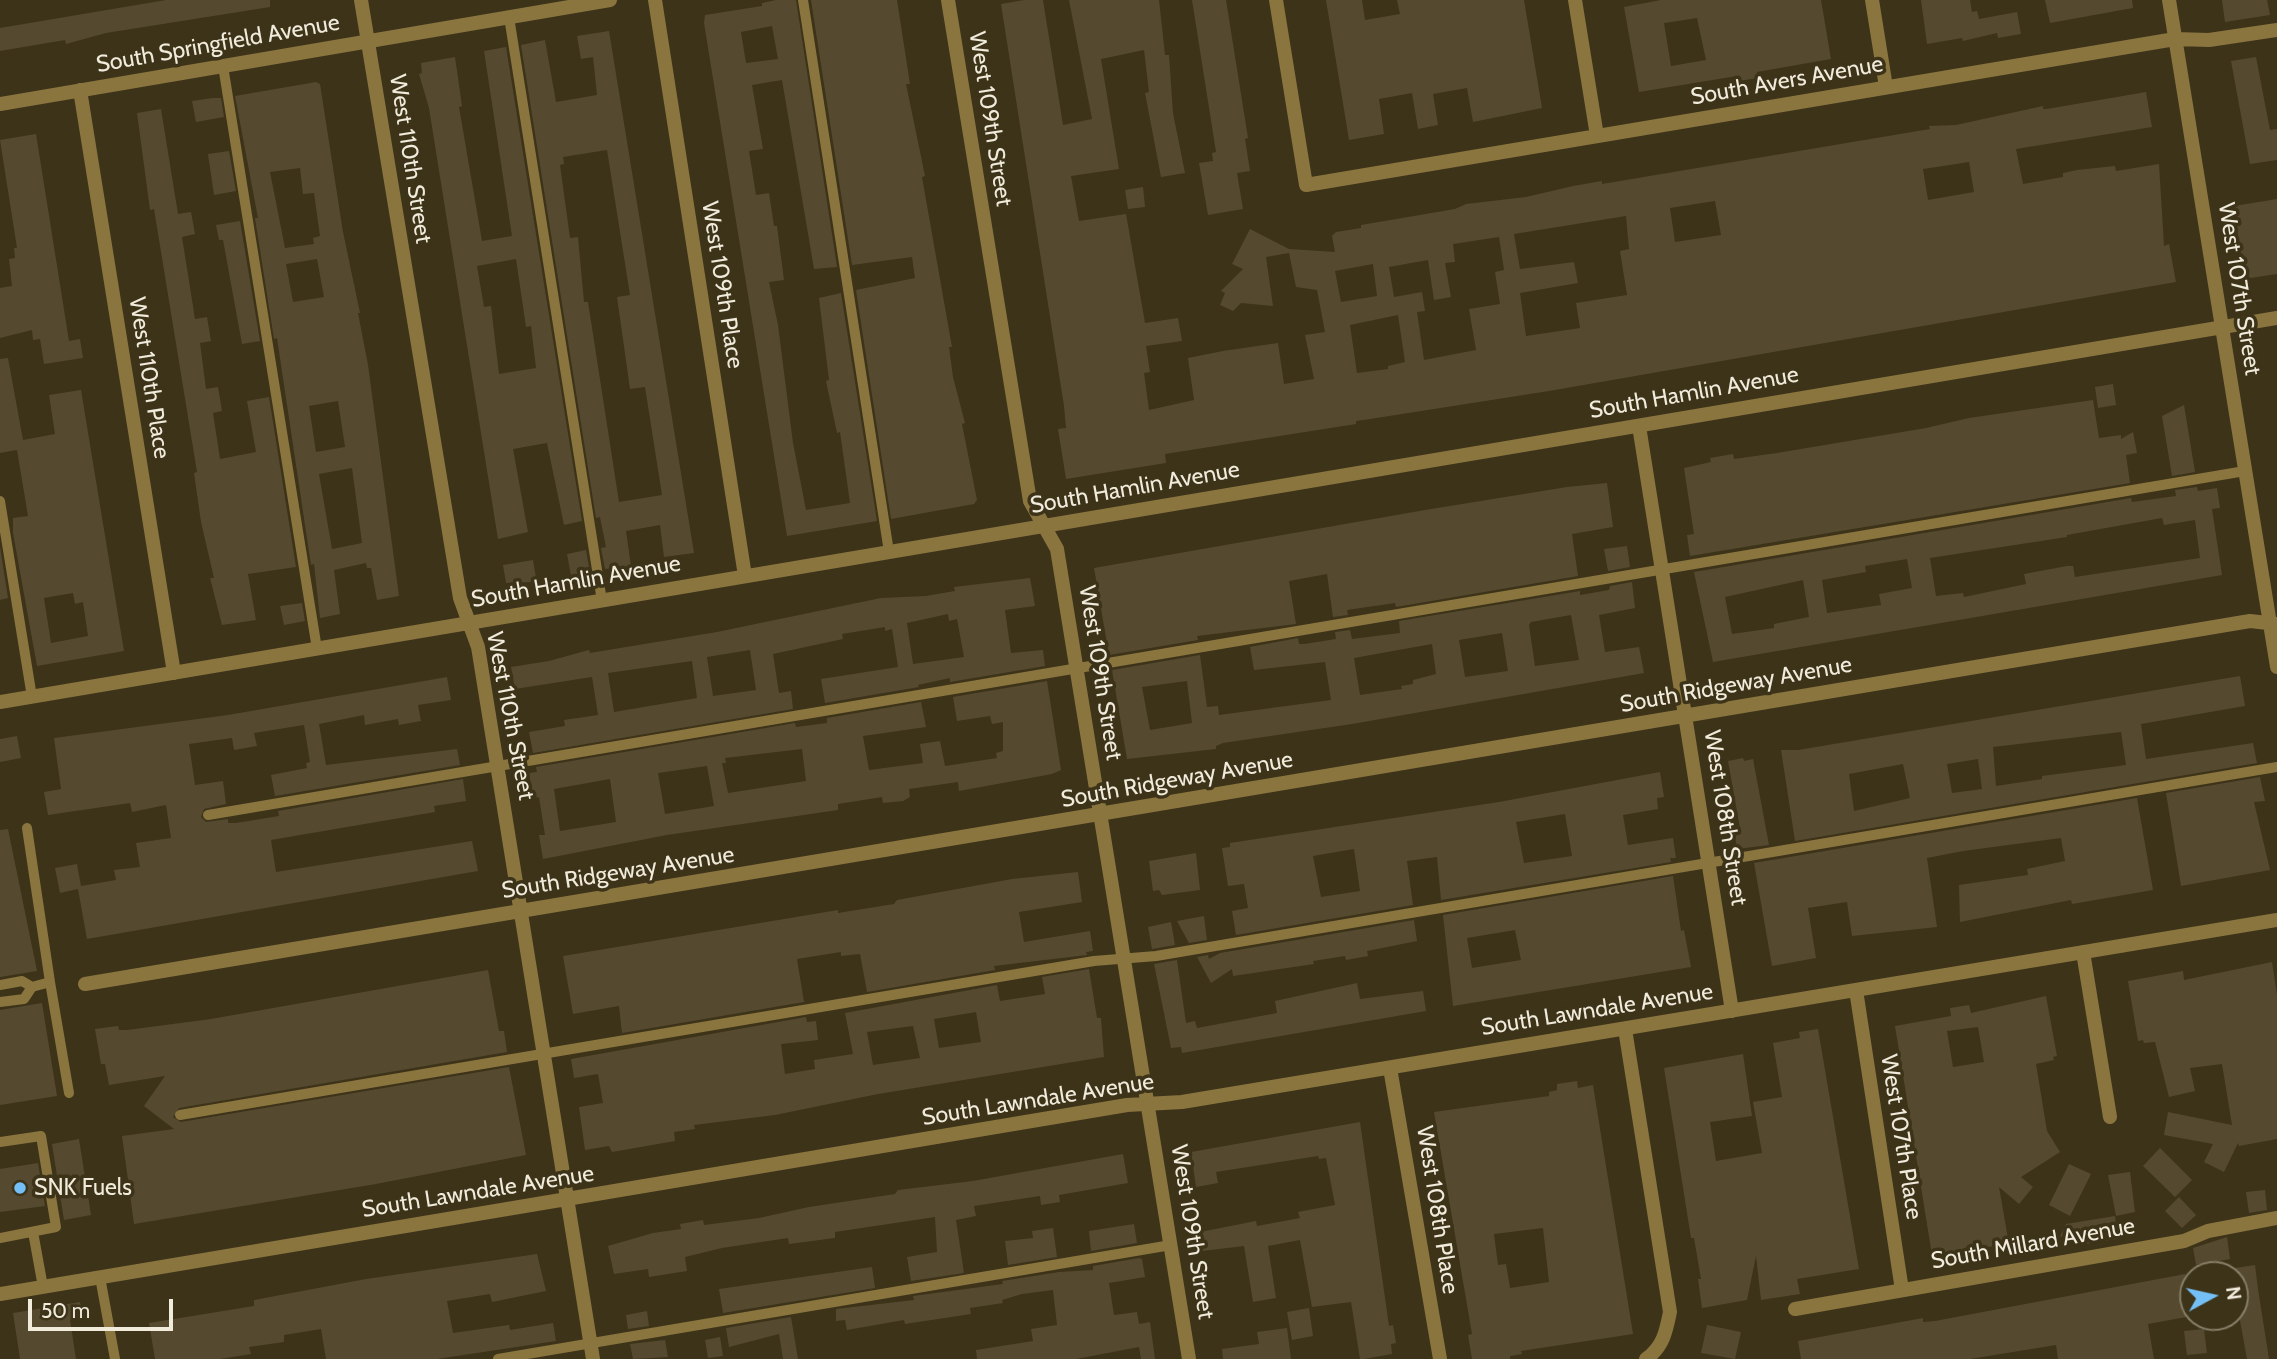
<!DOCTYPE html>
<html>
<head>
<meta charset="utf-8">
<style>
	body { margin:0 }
	#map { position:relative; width:2277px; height:1359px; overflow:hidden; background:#3d3319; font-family:Cabin,sans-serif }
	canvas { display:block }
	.north { position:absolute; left:2179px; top:1261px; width:70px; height:70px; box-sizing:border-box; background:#3d3319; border:2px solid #857d67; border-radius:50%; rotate:82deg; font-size:19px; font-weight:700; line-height:28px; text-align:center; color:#f1ebdc }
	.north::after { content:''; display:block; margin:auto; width:24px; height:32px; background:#74c0f6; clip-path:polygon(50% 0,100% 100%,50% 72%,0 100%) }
	.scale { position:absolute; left:28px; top:1299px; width:145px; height:32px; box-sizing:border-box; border:4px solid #f1ebdc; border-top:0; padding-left:9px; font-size:21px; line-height:24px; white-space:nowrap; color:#f1ebdc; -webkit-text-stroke:5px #3d3319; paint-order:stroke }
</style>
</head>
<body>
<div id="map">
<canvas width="2277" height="1359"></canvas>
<div class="north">N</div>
<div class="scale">50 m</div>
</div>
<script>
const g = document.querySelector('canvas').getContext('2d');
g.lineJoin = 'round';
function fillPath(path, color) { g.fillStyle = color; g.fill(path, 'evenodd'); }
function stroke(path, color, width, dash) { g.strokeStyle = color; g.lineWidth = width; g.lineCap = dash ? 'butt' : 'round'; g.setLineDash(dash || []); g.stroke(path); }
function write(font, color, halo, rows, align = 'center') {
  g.font = font + ' Cabin,sans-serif'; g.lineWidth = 7; g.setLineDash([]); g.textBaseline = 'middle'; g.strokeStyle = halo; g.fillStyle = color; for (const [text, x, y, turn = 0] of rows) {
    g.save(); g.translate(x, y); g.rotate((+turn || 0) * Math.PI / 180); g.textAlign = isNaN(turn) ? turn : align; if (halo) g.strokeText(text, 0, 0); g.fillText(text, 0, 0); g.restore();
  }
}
fillPath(new Path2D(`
	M166 0H270V7L106 33 66 44 65 40 0 51V28Z
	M776 0H796L837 267 814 269 782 80 752 85 763 149 749 151 756 195 769 193 774 226H777L784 280 769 282 778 325 793 443 806 510 850 503 840 432 837 433 826 381 829 380 819 298 841 293 877 521 787 536 704 23 705 15 762 6V3ZM772 26 778 59 746 63 741 32Z
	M811 0H897L910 84H906L925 176 922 177 952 347H949L953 377 965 423 962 424 977 500 974 504 891 519 856 290 915 278 912 257 852 265Z
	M1024 0H1043L1063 125 1092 119 1069 0H1159L1165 55H1169L1173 113 1185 173 1161 177 1145 93 1149 92 1144 50 1101 59 1119 169 1071 176 1079 221 1126 214 1145 323 1178 318 1182 341 1146 346 1150 372 1144 373 1149 410 1194 400 1188 358 1223 351 1278 343 1284 384 1314 379 1305 335 1325 332 1317 290 1296 287 1289 253 1266 257 1273 306 1241 303 1233 311 1220 305 1225 293 1221 291 1243 269 1232 264 1250 229 1289 249 1335 252 1332 236 1336 232 1361 228V225L1455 209 1466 204 1526 197 1573 186 1602 181V184L1930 129 1929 126 1956 125 2043 106V109H2047L2146 92 2152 127 2016 149 2023 184 2063 177V173L2077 170 2115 166 2116 171 2159 164 2164 246 2169 244 2176 282 1549 391 1370 419 1356 421V424L1165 454 1166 463 1066 479 1058 429 1066 428 1064 406 1001 4ZM1969 162 1974 192 1928 200 1923 169ZM1715 201 1721 235 1675 242 1670 208ZM1626 216 1629 249 1620 251 1627 295 1576 303 1580 328 1526 336 1520 293 1578 283 1574 262 1520 269 1514 234ZM1499 237 1504 270 1495 272 1500 304 1469 309 1476 350 1424 360 1417 312 1425 311 1422 292 1394 297 1389 267 1428 260 1434 300 1451 297 1445 263 1455 262 1453 244ZM1373 264 1377 296 1341 302 1335 271ZM1398 315 1405 362 1388 366V369L1357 373 1350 325Z
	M1192 0H1226L1248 138 1245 139 1250 171 1237 173 1243 209 1208 215 1199 163 1213 161 1212 153 1216 152Z
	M1326 0H1362L1365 20 1400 14 1397 0H1524L1542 108 1473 122 1467 88 1433 94 1438 125 1418 129 1412 93 1379 99 1384 134 1349 140Z
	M1661 0H1821L1831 59 1757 72 1758 78 1739 81 1737 76 1639 92 1624 7ZM1697 18 1706 60 1671 66 1664 23Z
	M1921 0H1970L1972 12 1977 11 1979 19 2017 12 2021 34 1998 38 1997 33 1963 41 1962 38 1927 44Z
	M2045 0H2132L2133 8 2050 23Z
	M2222 0H2267L2270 15 2225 22Z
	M609 31 694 553 664 557 660 525 626 531 631 566 605 569 601 548 606 547 600 517 596 518 521 45 545 40 556 102 597 95 593 57 581 59 577 36ZM607 150 630 295 617 297 630 389 645 387 662 495 619 502 588 302H584L578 237 570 238 560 165 564 164 563 157Z
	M506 47 582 521 564 525 547 443 513 449 528 532 498 539 429 108 419 74 422 73 421 63 455 57 462 106 459 107 482 241 512 236 484 51ZM516 259 526 327 531 326 536 368 499 374 491 306 484 307 477 266Z
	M2256 57 2270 130 2277 129V160L2250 164 2231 61Z
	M316 82 320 84 343 232 360 313H358L368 365 399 596 377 600 371 568H367L366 563 334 570 340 614 320 618 314 564 311 565 277 338 274 339 255 218H258L235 96ZM300 168 303 194 314 193 320 236 313 238 314 244 285 248 270 172ZM317 259 324 297 293 302 286 264ZM338 401 345 447 316 452 309 406ZM352 468 362 543 332 549 319 474Z
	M213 98H221L224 117 196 122 192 101Z
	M161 109 178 214 191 212 195 234 182 237 195 319 207 317 211 341 200 343 206 389 218 387 222 411 213 413 220 459 256 452 247 401 269 397 296 567 248 574 256 620 222 625 210 578H214L201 522 194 473 197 472 154 209 150 210 137 113Z
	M36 134 69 341 80 339 83 358 44 364 40 339 33 340 32 330 0 338V288L12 286 9 259 15 258 14 248H17L0 140Z
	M229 151 236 191 214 195 208 154Z
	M1143 187 1145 207 1128 209 1125 190Z
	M2277 199V274L2244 279 2234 206Z
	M240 221 260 341 242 344 223 240H219L216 225Z
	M8 358 23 440 55 434 49 395 81 390 124 651 37 666 13 533V518L28 516 17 450 0 453V359ZM73 593 75 604 83 602 88 636 51 643 44 598Z
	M2113 384 2116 405 2098 408 2095 387Z
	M2093 400 2099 438 2121 435V439L2133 432 2137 453 2126 455 2130 483 1690 556 1687 535 1694 534 1684 468 1711 462 1710 458 1733 454 1734 459 1777 453 1926 428 1969 418Z
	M2184 405 2195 472 2172 476 2162 416Z
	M1607 483 1613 527 1572 534 1578 576 1396 607 1395 603 1347 610 1348 615 1333 617 1327 574 1289 581 1296 624 1197 636 1198 640 1109 655 1094 568 1425 510 1567 487Z
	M2197 487 2198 491 2217 488 2220 508 2212 509 2222 575 1713 662 1694 572 2131 498 2132 502 2176 496 2175 490ZM2162 518 2164 525 2195 520 2200 558 2075 577 2073 566H2067L2024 574 2026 584 1964 597 1963 593 1936 596 1930 558 2067 537V535ZM1907 559 1912 588 1879 594 1881 605 1827 613 1822 580 1866 572 1865 566ZM1803 580 1809 617 1774 624V628L1732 634 1725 597Z
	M1627 546 1630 567 1608 571 1604 549Z
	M0 547 8 598 0 600Z
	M586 550 590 573 571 576 567 554Z
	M533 560 536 578 530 582 506 583 503 565Z
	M1030 578 1035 606 1005 610 1011 653 1043 650 1045 666 950 682V678L918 685 919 687 825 703 821 679 898 667 892 629 885 631V627L842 634 843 639 773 654 779 693 791 691 793 709 533 753 529 732 565 726 564 720 598 715 592 677 515 689 511 667 549 661 589 650 590 653 717 632 881 598 926 596 955 591 954 587ZM948 614 949 621 957 619 964 657 913 664 907 623ZM750 650 756 690 713 696 707 657ZM692 661 697 698 614 712 608 673Z
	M1632 582 1635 608 1599 615 1605 652 1639 647 1644 673 1352 724 1223 743 1216 746V749L1127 759 1112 670 1200 655 1207 707 1218 706 1219 715 1331 700 1325 662 1254 670 1250 647 1298 638 1299 644H1304L1336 639 1335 632 1350 630 1352 639 1400 633 1399 621 1580 591V595L1609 590 1610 586ZM1571 615 1579 660 1535 666 1529 625 1531 622ZM1502 633 1508 671 1465 677 1459 640ZM1432 644 1436 674 1413 680V684L1401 686 1402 689 1360 695 1354 658ZM1187 681 1192 723 1150 730 1142 687Z
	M302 603 305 621 284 625 280 606Z
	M2240 676 2245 706 2141 724 2146 759 2253 743 2257 763 1795 841 1781 750H1798ZM2121 732 2126 765 2042 776V779L1996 786 1993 747ZM1978 759 1982 789 1952 793 1947 764ZM1903 764 1910 798 1854 811 1849 774Z
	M447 677 451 700 418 705 421 721 399 725 398 719 365 725 364 715 319 724 326 765 457 749 460 765 275 796 271 775 307 768 306 763 310 762 304 725 254 733 257 746 234 750 232 738 189 744 195 785 223 781 226 804 204 809 201 817 206 822 228 819V823H236L279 816 278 811 463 779 466 801 434 806 435 812 271 840 276 872 472 841 478 871 87 939 78 889 60 893 55 868 77 864 81 886 116 880 114 870 140 867 136 843 171 838 166 805 132 812 130 803 48 815 44 792 61 789 54 738 228 715Z
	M1047 681 1061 770 1052 774 959 791 958 782 909 789 910 797 903 801 883 803 882 797 838 804V810L667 835 543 859 539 835H545L539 797 533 798 529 773 537 772 536 767 795 723 796 727 827 723V718L921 702 926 727 863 736 869 770 923 763 920 744 940 741 945 766 997 758 996 753 1003 751V722L992 724 990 716 957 721 953 697ZM802 749 806 781 728 793 722 763H726L725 758ZM707 766 714 806 665 814 658 773ZM610 779 616 822 560 831 554 789Z
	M17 736 21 758 0 762V739Z
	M1743 758 1744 761 1753 759 1769 845 1737 849 1734 829 1740 828 1728 761Z
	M1660 772 1664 797 1657 798 1658 809 1623 815 1628 845 1673 838 1676 858H1670L1671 862 1441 900 1437 857 1407 861 1413 905 1236 935 1232 911 1248 908 1244 884 1228 886 1222 848 1230 847V843L1499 802ZM1565 814 1572 856 1524 863 1516 822ZM1354 849 1360 891 1321 897 1313 856Z
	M2260 777 2265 801 2254 802 2270 870 2181 886 2166 793Z
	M2137 798 2153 890 2072 904 2071 900 1960 922 1959 885 2028 875 2027 869 2065 861 2061 838 1963 851 1927 858 1937 927 1852 936 1847 902 1808 908 1816 958 1772 966 1754 863Z
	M8 829 37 971 0 977V830Z
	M1196 853 1200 890 1162 895 1159 890 1153 891 1149 861Z
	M1078 872 1082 902 1019 912 1024 942 1090 931 1093 951 1086 952 1087 955 994 966 995 970 867 992 860 954 841 956V952L797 959 804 1002 622 1033 619 1006 573 1014 563 956 838 910V913L894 904 897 900 1012 879Z
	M1673 876 1681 931 1684 930 1691 967 1453 1006 1443 915ZM1515 930 1521 960 1472 968 1467 938Z
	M1204 916 1207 940 1189 943 1177 921Z
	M1414 920 1417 941 1367 951 1368 956 1346 960 1345 956 1313 961 1314 964 1233 976 1232 969 1211 983 1197 957 1208 955 1209 959 1220 953Z
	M1171 922 1175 945 1152 949 1148 927Z
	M1177 960 1186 1023 1195 1021 1197 1028 1277 1013 1275 1001 1357 983 1360 999 1423 991 1426 1011 1182 1053 1181 1047 1171 1048 1154 964Z
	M2272 962 2277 995V1139L2239 1146 2238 1143 2224 1172 2204 1162 2213 1144 2164 1135 2168 1112 2232 1125 2222 1064 2190 1068 2195 1091 2169 1097 2155 1042 2144 1043 2143 1040 2138 1041 2128 981 2183 971 2184 980Z
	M1089 969 1097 1018H1101L1104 1057 878 1094 775 1115 694 1125 695 1129 674 1132 675 1141 612 1152 609 1146 585 1150 579 1107 603 1103 598 1074 574 1078 571 1059 806 1017 807 1022 816 1021 818 1040 781 1044 785 1074 815 1069 814 1060 853 1054 845 1013 997 985 1000 1001 1045 994 1042 977ZM976 1012 981 1042 939 1048 934 1019ZM913 1026 920 1058 873 1065 867 1032Z
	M488 970 499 1031H504L507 1052 179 1108 173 1117 181 1122 509 1067 526 1155 376 1184 134 1224 122 1136 174 1129 144 1106 165 1076 109 1085 105 1064H101L95 1029 118 1026 119 1030H127L211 1019Z
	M2046 996 2057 1056 2053 1057 2054 1060 2036 1064 2047 1131 2060 1152 2021 1177 2033 1187 2019 1204 1999 1187 2009 1244 1932 1255 1895 1026 1951 1016 1950 1008 1969 1005 1971 1013ZM1978 1027 1984 1062 1953 1067 1947 1031Z
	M42 1003 57 1096 0 1105V1010Z
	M1818 1029 1859 1269 1797 1279 1800 1294 1761 1300 1756 1256 1747 1300 1702 1308 1698 1279H1701L1694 1238H1691L1664 1068 1743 1054 1752 1116 1710 1122 1716 1161 1762 1153 1753 1102 1782 1097 1773 1043 1800 1038 1799 1032Z
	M1577 1081 1578 1088 1593 1085 1633 1334 1521 1351 1522 1354 1510 1356V1359H1472L1468 1335 1472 1334 1434 1112 1549 1096V1092L1557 1090V1084ZM1543 1228 1549 1282 1510 1288 1506 1264 1498 1265 1494 1234Z
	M1360 1122 1389 1326 1393 1325 1396 1343 1391 1344 1392 1354 1364 1359H1360L1351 1302 1312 1307 1300 1240 1268 1246 1276 1298 1253 1302 1244 1246 1202 1251 1200 1232 1256 1221 1257 1226 1300 1218 1298 1212 1335 1205 1326 1158 1319 1159 1318 1156 1216 1172 1218 1183 1196 1187 1191 1152Z
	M79 1139 91 1215 64 1220 52 1144Z
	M2160 1148 2192 1180 2175 1197 2143 1166Z
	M1123 1154 1128 1183 1059 1195 1060 1202 1041 1205 1040 1196 974 1206 976 1216 956 1220 964 1273 911 1281 907 1257 937 1252 935 1217 835 1232V1238L789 1244 788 1238 722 1248 685 1257 687 1271 649 1277 648 1269 614 1274 608 1246 653 1233 681 1229 680 1224 703 1220 704 1225 759 1218 809 1207 895 1194 898 1190 973 1181Z
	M38 1163 45 1206 0 1212V1169Z
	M2069 1164 2091 1174 2070 1216 2049 1205Z
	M2130 1172 2135 1212 2116 1216 2108 1175Z
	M2265 1190 2267 1210 2249 1213 2246 1192Z
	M2179 1197 2196 1215 2182 1228 2165 1211Z
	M2115 1216 2118 1239 2079 1245 2060 1236 2066 1224Z
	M1134 1224 1137 1243 1091 1251 1089 1231Z
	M1053 1228 1057 1257 1008 1265 1005 1241 1033 1238 1032 1231Z
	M2227 1237 2230 1259 2196 1265 2193 1248Z
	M537 1254 546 1291 492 1302 490 1294 447 1301 453 1333 509 1325 510 1330 553 1323 556 1341 437 1359H326L321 1329 284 1335V1342L249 1347 251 1354 220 1359H155L149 1323 254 1306V1300L366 1279Z
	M1139 1258 1142 1259 1145 1277 1109 1283 1114 1315 1137 1312 1139 1324 1150 1322 1155 1359H1141L1139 1347 1076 1359H977L976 1350 1033 1341 1031 1329 1057 1325 1053 1290 1022 1294 1002 1300 1003 1303 970 1308 971 1314 905 1324 904 1320 847 1330 845 1320 836 1321V1309L914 1300 913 1296 1003 1284 1002 1281 1059 1272 1093 1270V1266Z
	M2255 1265 2258 1289 2269 1359H2247L2235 1293V1268Z
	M872 1267 875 1288 723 1313 719 1289Z
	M2185 1274 2192 1316 2148 1324 2154 1359H2058L2056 1345 1970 1359H1801L1798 1341 1923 1318V1322L1935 1321Z
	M80 1302 83 1317 70 1320 76 1359H20L13 1313Z
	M1309 1308 1313 1336 1292 1340 1287 1312Z
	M647 1311 649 1326 628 1329 626 1315Z
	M791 1317 798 1359H783L779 1334 729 1347 726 1328Z
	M1707 1325 1741 1332 1735 1359 1701 1353Z
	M1287 1328 1291 1359H1223L1222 1349 1259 1344 1257 1332Z
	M2204 1329 2207 1353 2187 1355 2184 1331Z
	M720 1337 723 1356 708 1358 705 1340Z
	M665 1340 668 1357 633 1359 630 1344Z`), '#554a30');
stroke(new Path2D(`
	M803 0 889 552
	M509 17 602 601
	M223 66 317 649
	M0 501 32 697
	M208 815 2245 471
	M27 828 50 982
	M0 985 22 981 32 987 24 999 0 1002
	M32 987 50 982 69 1093
	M180 1115 1094 961 1156 956 2277 767
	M0 1142 41 1136 56 1227 0 1238
	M33 1232 43 1287
	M100 1277 115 1359
	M498 1359 1171 1245`), '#8a753f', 10);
stroke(new Path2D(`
	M361 0 460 598 478 647 593 1359
	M655 0 745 576
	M948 0 1030 501 1057 549 1189 1359
	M1276 0 1306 185 2175 39 2209 40 2277 30
	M1575 0 1597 136
	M1872 0 1886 87
	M2169 0 2277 667
	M80 90 174 673
	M0 104 610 0
	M1639 426 1732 1011
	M0 702 2277 318
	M2083 952 2110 1117
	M85 984 2250 621 2277 624
	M1856 990 1902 1290
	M1625 1029 1670 1312C1666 1332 1663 1347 1646 1359
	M1390 1068 1440 1359
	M0 1294 1127 1105 1182 1102 2277 920
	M1795 1309 2184 1241 2208 1231 2277 1218`), '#8a753f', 14);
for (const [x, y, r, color] of [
	[20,1188,7,"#74c0f6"]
]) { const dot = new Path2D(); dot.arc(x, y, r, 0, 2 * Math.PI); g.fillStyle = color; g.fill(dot); stroke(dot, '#3d3319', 2.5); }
write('23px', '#f1ebdc', '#3d3319', [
	["South Springfield Avenue",218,44,-10],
	["South Avers Avenue",1787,81,-10],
	["West 109th Street",990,119,81],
	["West 110th Street",410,159,81],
	["West 109th Place",722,285,81],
	["West 107th Street",2239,289,81],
	["West 110th Place",149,378,81],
	["South Hamlin Avenue",1694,393,-10],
	["South Hamlin Avenue",1135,488,-10],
	["South Hamlin Avenue",576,582,-10],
	["West 109th Street",1100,673,81],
	["South Ridgeway Avenue",1736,685,-10],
	["West 110th Street",510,716,79],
	["South Ridgeway Avenue",1177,780,-10],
	["West 108th Street",1725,818,81],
	["South Ridgeway Avenue",618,873,-9],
	["South Lawndale Avenue",1597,1010,-9],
	["South Lawndale Avenue",1038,1100,-9],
	["West 107th Place",1901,1137,81],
	["South Lawndale Avenue",478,1192,-9],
	["West 108th Place",1437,1210,81],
	["West 109th Street",1192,1232,81],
	["South Millard Avenue",2033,1244,-10]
]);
write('23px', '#f1ebdc', '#3d3319', [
	["SNK Fuels",34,1188]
], 'left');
</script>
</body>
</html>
